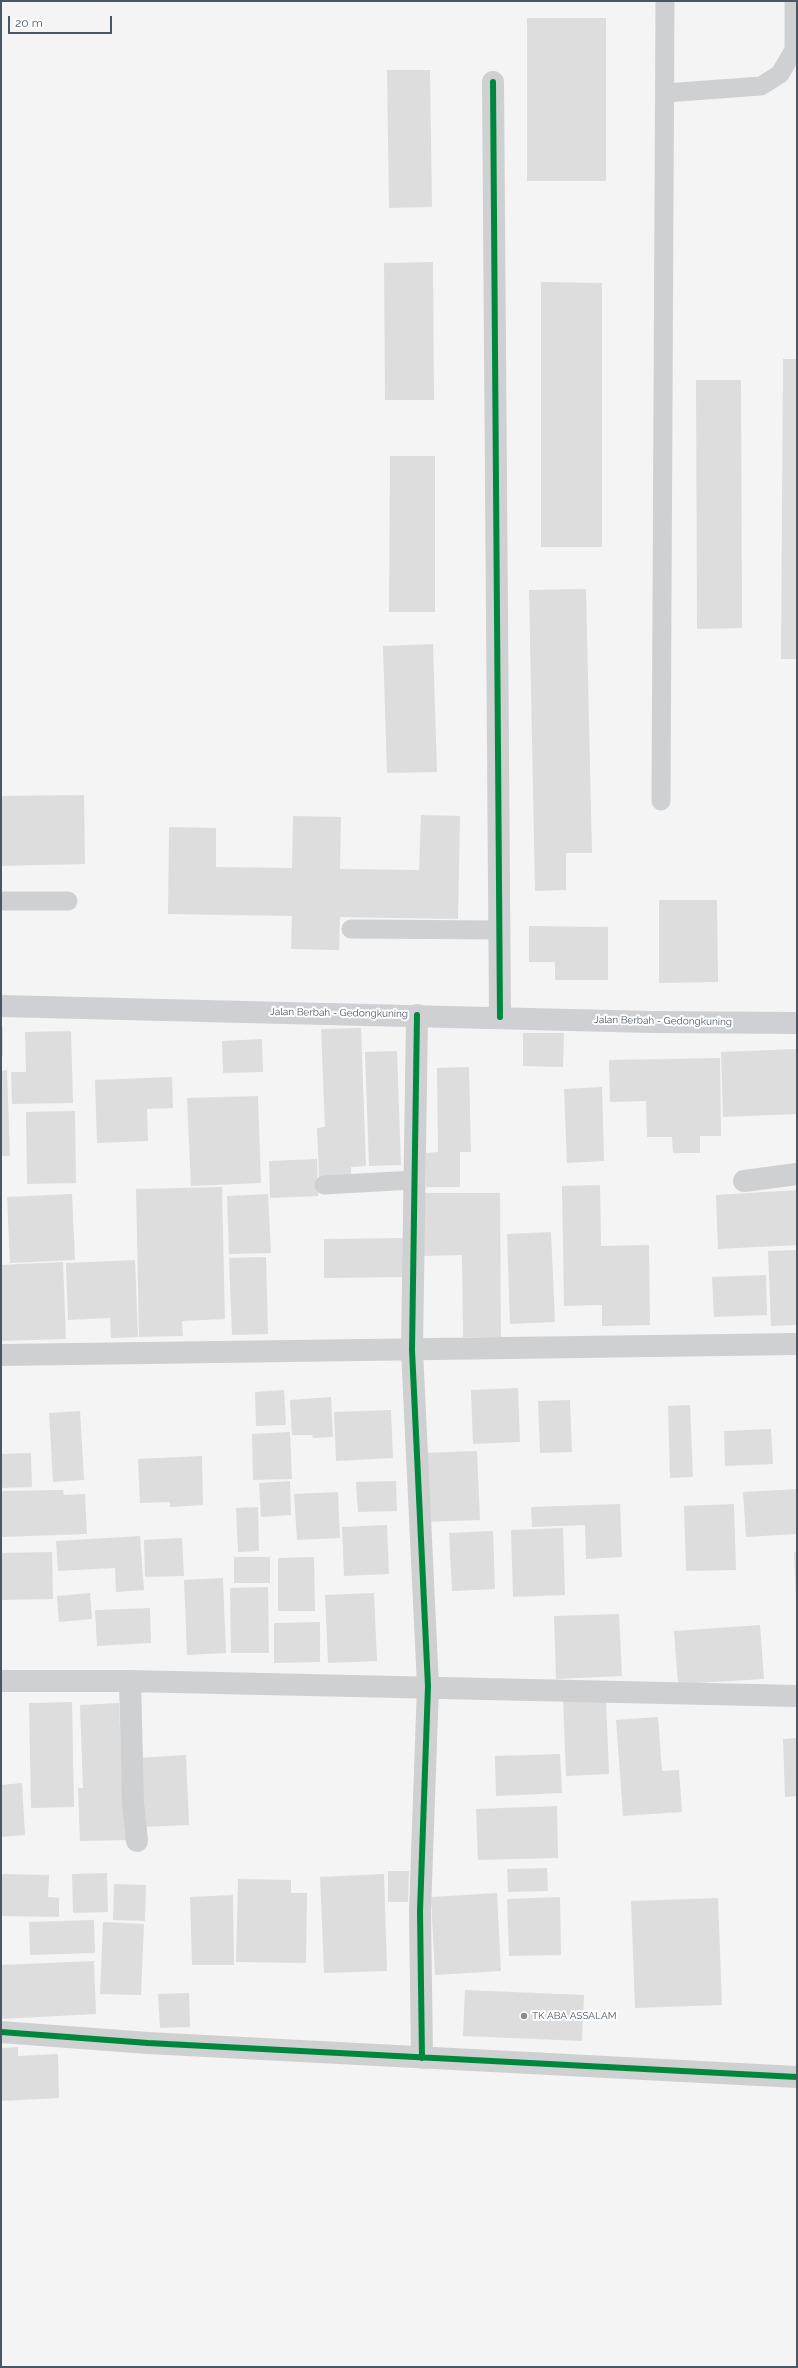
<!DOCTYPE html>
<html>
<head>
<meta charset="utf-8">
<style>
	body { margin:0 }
	#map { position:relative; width:798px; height:2368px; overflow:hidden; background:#f4f4f4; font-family:Raleway,sans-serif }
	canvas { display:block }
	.frame { position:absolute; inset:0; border:2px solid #4a5661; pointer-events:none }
	.scale { position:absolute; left:8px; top:16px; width:104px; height:18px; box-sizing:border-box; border:2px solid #4a5661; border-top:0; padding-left:5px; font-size:12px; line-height:14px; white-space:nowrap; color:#4a5661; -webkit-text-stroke:3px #fff; paint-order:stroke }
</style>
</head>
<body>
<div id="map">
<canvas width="798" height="2368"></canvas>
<div class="frame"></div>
<div class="scale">20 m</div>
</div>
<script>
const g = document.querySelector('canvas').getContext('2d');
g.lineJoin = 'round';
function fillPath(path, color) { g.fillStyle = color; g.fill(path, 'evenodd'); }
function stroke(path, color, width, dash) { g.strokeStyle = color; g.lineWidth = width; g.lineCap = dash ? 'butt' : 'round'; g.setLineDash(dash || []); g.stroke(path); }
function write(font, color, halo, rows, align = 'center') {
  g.font = font + ' Raleway,sans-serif'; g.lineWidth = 4; g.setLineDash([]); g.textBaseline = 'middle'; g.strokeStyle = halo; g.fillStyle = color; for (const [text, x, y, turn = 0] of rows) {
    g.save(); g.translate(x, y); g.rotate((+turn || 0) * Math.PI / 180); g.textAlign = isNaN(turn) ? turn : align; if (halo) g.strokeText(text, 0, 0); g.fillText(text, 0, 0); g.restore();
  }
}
fillPath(new Path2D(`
	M527 18H606V181H527Z
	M387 70H430L432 207 389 208Z
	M433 262 434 400H385L384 263Z
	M541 282 602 283V547H541Z
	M783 359H797V659H781Z
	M696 380H741L742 628 697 629Z
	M390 456H435V612H389Z
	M586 589 592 853H566V890L535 891 529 590Z
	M433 644 437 772 387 773 383 646Z
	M84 795 85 864 1 866V796Z
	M421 815 460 816 458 919 340 917 339 950 291 949 292 916 168 914 169 827 216 828V867L292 868 293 816 341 817 340 869 419 870Z
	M659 900H717L718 982 659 983Z
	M529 926 608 927V980H555V962H529Z
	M1 1027H3V1056H1Z
	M361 1028 366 1166 351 1167V1176L319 1177 317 1128 325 1127 321 1029Z
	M71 1031 73 1103 12 1104 11 1072H26L25 1032Z
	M523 1033H564L563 1067 523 1066Z
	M262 1039 263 1072 223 1073 222 1041Z
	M797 1049V1114L723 1117 721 1052Z
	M397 1051 401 1165 369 1166 365 1052Z
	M720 1058 721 1136H700V1153H673L672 1137H647L646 1101 610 1102 609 1060Z
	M469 1067 471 1152H460V1187H426V1153L438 1152 437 1068Z
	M7 1070 10 1156H1V1071Z
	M172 1077 173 1108 147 1109 148 1141 97 1143 95 1080Z
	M602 1087 604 1161 567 1163 564 1089Z
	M258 1096 261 1183 191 1186 187 1098Z
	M75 1111 76 1183 27 1184 26 1112Z
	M317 1159 318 1196 270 1198 269 1161Z
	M600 1185 601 1246 649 1245 650 1325 602 1326V1305L564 1306 562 1186Z
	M222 1187 225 1319 182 1321 183 1336 139 1337 136 1189Z
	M797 1190V1245L718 1249 716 1195Z
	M422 1193H500L501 1337H463L462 1255 423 1256Z
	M72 1194 75 1260 10 1263 7 1197Z
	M268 1194 271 1253 229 1254 227 1196Z
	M551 1232 555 1322 510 1324 507 1234Z
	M406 1238 407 1277 324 1278V1239Z
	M797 1250V1325L771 1326 768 1251Z
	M266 1257 268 1334 232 1335 229 1258Z
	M135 1260 138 1337 111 1338 110 1318 68 1320 66 1263Z
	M63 1262 66 1339 1 1341V1265Z
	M766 1275 767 1315 714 1317 712 1277Z
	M518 1388 520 1442 473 1444 471 1390Z
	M284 1390 286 1425 256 1426 255 1392Z
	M331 1397 333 1437 313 1438 312 1435H292L290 1400Z
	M570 1400 572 1452 540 1453 538 1401Z
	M690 1405 693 1477 670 1478 668 1406Z
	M391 1410 393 1458 336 1461 334 1412Z
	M80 1411 84 1480 53 1482 49 1413Z
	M771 1429 773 1464 725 1466 724 1431Z
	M290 1432 292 1479 253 1480 252 1434Z
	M477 1451 480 1520 425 1522 422 1453Z
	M31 1453 32 1487 1 1488V1454Z
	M202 1456 203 1505 170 1507V1502L140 1503 138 1459Z
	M290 1481 291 1515 261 1517 259 1483Z
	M396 1481 397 1511 358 1512 356 1482Z
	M797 1489V1534L746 1537 743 1492Z
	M63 1490 64 1495 85 1494 87 1534 1 1537V1491Z
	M338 1492 340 1538 297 1540 294 1494Z
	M620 1504 622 1557 586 1559 585 1525 532 1527 531 1507Z
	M734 1504 736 1570 686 1571 684 1506Z
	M258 1507 259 1551 238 1552 236 1508Z
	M387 1525 389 1574 344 1576 342 1527Z
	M563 1528 565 1595 513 1597 511 1530Z
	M493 1531 495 1589 452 1591 449 1533Z
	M140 1536 144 1590 116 1592 115 1568 58 1571 56 1541Z
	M182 1538 184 1576 145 1577 144 1540Z
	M52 1552 53 1599 1 1600V1553Z
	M794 1552H797V1601H796Z
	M234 1557H270V1583H234Z
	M314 1557 315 1611H278V1558Z
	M223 1578 226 1653 187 1655 184 1580Z
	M268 1587 269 1653H231L230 1588Z
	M90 1593 92 1619 59 1622 57 1596Z
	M374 1593 377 1661 328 1663 325 1595Z
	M150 1608 151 1643 97 1646 95 1610Z
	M619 1614 622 1676 556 1679 554 1616Z
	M320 1622V1662L274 1663V1623Z
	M760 1625 764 1679 678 1684 674 1631Z
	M606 1698 609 1774 566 1776 563 1699Z
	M72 1702 74 1807 31 1808 29 1703Z
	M119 1703 123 1806 131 1840 80 1841 78 1788H83L80 1705Z
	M658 1717 662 1771 679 1770 682 1812 623 1816 616 1720Z
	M797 1738V1796L785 1797 783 1739Z
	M560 1754 562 1793 496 1796 495 1756Z
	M186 1755 189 1825 141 1827 137 1758Z
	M22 1783 25 1835 1 1837V1785Z
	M557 1806 558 1858 478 1860 476 1809Z
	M547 1868 548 1891 508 1892 507 1869Z
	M388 1871H409L408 1902H388Z
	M107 1873 108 1912 73 1913 72 1874Z
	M1 1874 49 1875 48 1897 59 1898V1917L1 1916Z
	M384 1874 387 1971 324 1973 320 1877Z
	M238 1879 291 1880V1893H307L306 1963 236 1962Z
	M114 1884 146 1885 145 1921 113 1920Z
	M497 1893 501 1971 435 1975 431 1897Z
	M233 1895 234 1965H192L190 1897Z
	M560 1897 561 1955 509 1956 507 1899Z
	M718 1898 722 2005 635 2008 631 1901Z
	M94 1920 95 1953 30 1955 29 1922Z
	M103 1922 144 1924 141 1995 100 1994Z
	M94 1961 96 2014 1 2019V1965Z
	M465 1990 584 1995 582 2041 463 2036Z
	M189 1993 190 2027 160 2028 158 1994Z
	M18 2047V2056L58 2054 59 2098 1 2101V2048Z`), '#ddddde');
stroke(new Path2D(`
	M665 93 761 86 780 74 794 50V1
	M661 801 665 1
	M1 901H68
	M351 929 500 930
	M324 1185 413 1180`), '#ced0d2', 19);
stroke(new Path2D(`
	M493 82 500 1017
	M417 1015 412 1350 428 1686 420 1911 422 2058
	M744 1181 797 1174
	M1 1355 797 1344
	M1 1681H130L797 1696
	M130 1681 133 1803 137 1841
	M1 2032 148 2043 797 2077`), '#ced0d2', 22);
stroke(new Path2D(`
	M1 1006 652 1022 797 1023`), '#ced0d4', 22);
stroke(new Path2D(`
	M493 82 500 1017
	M417 1015 412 1350 428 1686 420 1911 422 2058
	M1 2032 148 2043 797 2077`), '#00873e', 6);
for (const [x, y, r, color] of [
	[524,2016,4,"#868d94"]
]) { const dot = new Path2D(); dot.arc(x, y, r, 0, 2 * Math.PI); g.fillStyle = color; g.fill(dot); stroke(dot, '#fff', 1.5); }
write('10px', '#4a5661', '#fff', [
	["Jalan Berbah - Gedongkuning",339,1013,1],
	["Jalan Berbah - Gedongkuning",663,1021,1]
]);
write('10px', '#4a5661', '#fff', [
	["TK ABA ASSALAM",532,2016]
], 'left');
</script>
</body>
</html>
